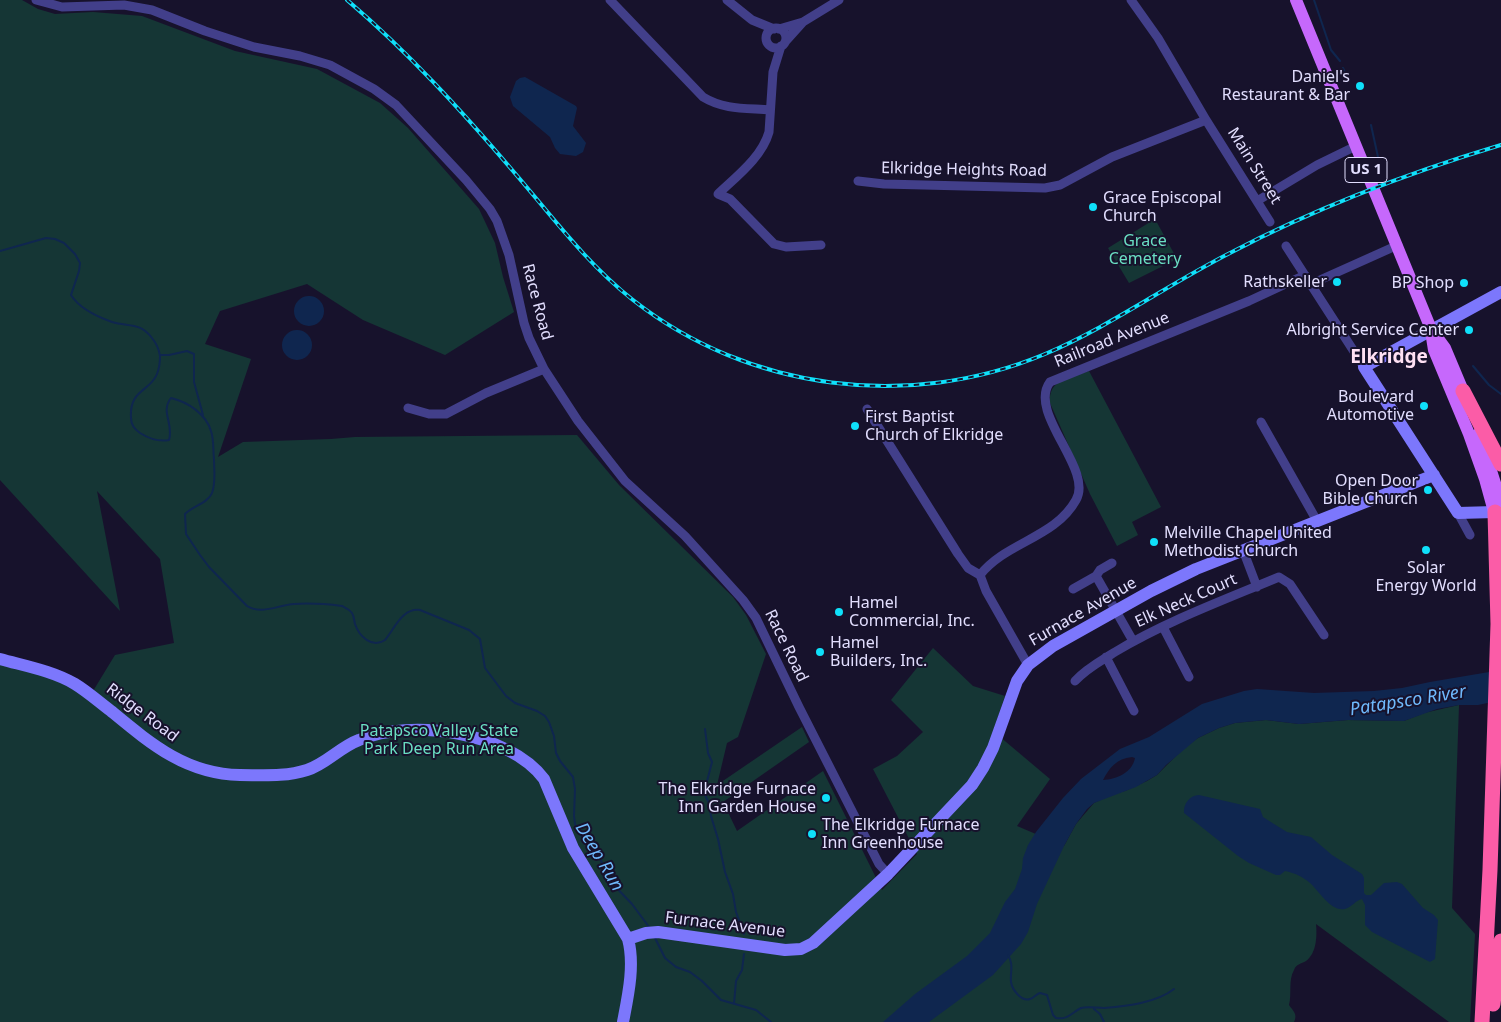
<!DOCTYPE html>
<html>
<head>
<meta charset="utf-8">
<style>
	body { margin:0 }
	canvas { display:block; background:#17122c }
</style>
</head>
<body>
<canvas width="1501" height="1022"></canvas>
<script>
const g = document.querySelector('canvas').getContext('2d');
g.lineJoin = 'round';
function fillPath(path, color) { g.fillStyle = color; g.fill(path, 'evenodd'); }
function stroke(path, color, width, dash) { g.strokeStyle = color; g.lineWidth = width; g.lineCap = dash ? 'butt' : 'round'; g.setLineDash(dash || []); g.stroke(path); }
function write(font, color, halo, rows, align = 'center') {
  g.font = font + ' "Noto Sans",sans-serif'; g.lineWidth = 4; g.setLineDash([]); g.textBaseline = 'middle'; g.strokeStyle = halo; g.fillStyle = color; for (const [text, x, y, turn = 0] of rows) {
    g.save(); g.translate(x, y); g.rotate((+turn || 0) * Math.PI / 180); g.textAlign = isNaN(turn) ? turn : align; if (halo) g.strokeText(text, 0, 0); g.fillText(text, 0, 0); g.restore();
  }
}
fillPath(new Path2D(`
	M0 0H22L38 9 55 14 93 12 142 16 235 51 317 69 380 103 408 128 479 209 495 243 503 277 514 312 445 355 363 320 307 284 220 311 205 344 251 359 218 457 243 442 331 439 355 437 577 435 619 485 733 597 746 615 766 654 738 737 727 743 717 785 802 727 809 742 723 802 737 831 823 771 882 890 917 854 873 769 897 756 923 732 891 700 933 648 973 686 1005 696 993 731 1050 779 1017 826 1064 846 1076 824 1094 803 1113 794 1125 791 1147 781 1157 775 1183 749 1198 738 1219 728 1235 723 1266 720 1299 724 1348 720 1404 721 1424 713 1459 705 1452 908 1475 934 1470 1022H1449L1316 924C1317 935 1317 953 1306 961 1301 964 1296 964 1294 970 1288 980 1292 994 1289 1005 1293 1011 1298 1014 1294 1022H0V661L37 671 90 696 115 655 174 643 160 559 97 491 120 611 0 480Z
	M1155 219 1177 259 1129 283 1108 248Z
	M1089 371 1161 507 1132 522 1138 535 1117 546 1090 494 1050 403C1048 379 1070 378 1089 371Z`), '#153635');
fillPath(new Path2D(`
	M525 77 576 106 577 108 573 126 586 143 583 152 576 156 560 154 555 148 550 137 513 106 510 97 516 81 520 78Z
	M294 311a15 15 0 1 1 30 0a15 15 0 1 1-30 0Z
	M282 345a15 15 0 1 1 30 0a15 15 0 1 1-30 0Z
	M1501 670V700L1478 705H1459L1437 709 1404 721 1348 720 1299 724 1266 720 1235 723 1219 728 1198 738 1166 765 1157 775 1136 787 1094 803 1087 809 1076 824 1064 846 1037 904 1028 932 1021 944 993 975 929 1022H883L915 994 967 956 990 933 1005 902 1015 889 1022 869 1023 858 1028 845 1036 832 1063 798 1081 779 1120 749 1149 737 1202 704 1244 691 1257 689 1314 693 1374 691 1402 688 1430 682ZM1132 757 1135 758C1132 773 1117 779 1103 780 1110 767 1116 759 1132 757Z
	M1199 795 1260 809 1263 817 1274 824 1287 832 1311 837 1332 855 1362 874 1364 878V893L1366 895H1371L1384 883 1397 882 1402 884 1423 908 1434 915 1438 920 1435 959 1430 962 1372 932 1365 925V905L1362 899C1356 900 1352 907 1345 909 1331 912 1319 891 1310 883 1303 877 1295 873 1285 871L1280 875H1276L1249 863 1238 856 1184 813C1183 804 1190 795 1199 795Z`), '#0f264f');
stroke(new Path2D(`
	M1314 0 1331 50 1340 61
	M1343 68 1346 75
	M1371 125 1378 157
	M0 251 46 238 55 239 64 243 75 254 80 263 79 271 71 295C79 308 98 317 112 322 129 327 140 322 152 338 156 343 159 349 160 356 160 361 159 369 157 374 150 392 129 389 131 418 131 425 134 429 140 433 148 438 159 442 169 440 174 423 160 412 171 398 188 402 206 414 211 431 214 440 213 450 214 459 214 469 216 483 212 493 208 503 193 506 185 514L186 534 200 555 209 567 247 606C262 615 278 605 294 604 310 603 326 604 342 606 346 608 349 609 352 613 354 616 354 620 355 624 359 636 372 649 385 640 395 628 402 608 420 610L469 630 480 639 485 668 506 696 515 703 537 711 545 716 549 722 554 736 556 753 560 761 573 777 575 789 574 816 575 824 581 835 600 858 609 880 632 904 649 927
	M160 355H169L187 351 194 354V382L203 415
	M1473 366 1489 385 1501 394
	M705 729 708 753 712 762 704 793 709 803 711 816 718 839 725 872 733 894 736 912 744 934
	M655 938 665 958 676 967 690 972 702 981 721 1000 756 1010 771 1022
	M1008 955C1014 965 1010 972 1011 982 1012 989 1021 1002 1030 999 1034 998 1036 994 1040 993L1047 995 1053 1015 1056 1018C1068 1020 1071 1013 1081 1008 1087 1006 1097 1008 1104 1008 1127 1006 1156 1003 1174 989
	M734 1004 736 981 742 970 744 954
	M1094 1009 1100 1014 1104 1022`), '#0f264f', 2);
stroke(new Path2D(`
	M36 0 62 7 124 5 152 10 205 31 254 47 300 56 330 65 374 89 396 105 466 180 490 209 497 221 509 255 524 323 529 338 544 369 578 421 625 481 685 536 743 600 756 618 799 707 879 864 888 874
	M610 0 703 97C724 110 747 108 770 110
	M727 0 752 20 774 29
	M1131 0 1158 38 1206 120 1270 222
	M766 38a10 10 0 1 1 20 0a10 10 0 1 1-20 0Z
	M779 29 803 22 839 0
	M785 42 803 22
	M781 46 773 72 769 132C762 157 737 176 718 194L730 199 774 244 786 247 821 245
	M858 181 884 184 1045 188 1060 185 1112 157 1206 120
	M1257 201 1317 165 1356 146
	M1286 246 1364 367
	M1311 284 1398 245
	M408 408 429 414H446L486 393 544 369
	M867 409 958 554 968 568 980 575 986 591 1028 665
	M1261 422 1317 521
	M1458 513 1470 535
	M1243 550 1257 587
	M980 575C1006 542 1055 538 1076 500 1094 469 1027 413 1050 382L1249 301 1305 275
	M1096 576 1133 641
	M1073 589 1096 576 1100 570 1112 563
	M1163 627 1189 677
	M1106 657 1134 711
	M1075 681C1087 668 1101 661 1115 652 1167 621 1224 600 1279 577L1290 584 1324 635`), '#423f8a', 9);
stroke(new Path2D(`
	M1495 512 1458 513 1364 367 1501 292
	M0 659C25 666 53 671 75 684 88 692 99 702 111 711 151 744 186 774 240 775 262 775 286 777 307 770 326 764 340 747 359 740 411 718 509 732 544 779L573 848 628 939C635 965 628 996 623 1022
	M628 939 646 933 658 932 785 950 801 949 813 943 888 874 972 785 983 768 993 748 1017 681 1028 665 1053 646 1151 591 1196 569 1434 475`), '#7c77fc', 12);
stroke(new Path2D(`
	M1296 0 1431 329 1445 348 1466 398
	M1431 331 1434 350 1469 434 1485 479 1496 519
	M1479 433 1501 502`), '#c668fc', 12);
stroke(new Path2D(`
	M1463 391 1501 464
	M1493 1004 1501 941
	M1482 1022 1490 870 1498 624 1495 512`), '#fb5ca7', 15);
const rail = new Path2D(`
	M347 0C408 52 461 110 513 171 551 215 586 263 633 300 749 391 909 411 1045 354 1109 327 1167 285 1230 253 1316 208 1408 173 1501 145`);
stroke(rail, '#0fe0fa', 4);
stroke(rail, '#17122c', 2, [5.5]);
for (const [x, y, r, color] of [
	[1360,86,5,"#0fe0fa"],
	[1093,207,5,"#0fe0fa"],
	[1337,282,5,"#0fe0fa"],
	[1464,283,5,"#0fe0fa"],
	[1469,330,5,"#0fe0fa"],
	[1424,406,5,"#0fe0fa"],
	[855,426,5,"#0fe0fa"],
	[1428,490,5,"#0fe0fa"],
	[1154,542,5,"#0fe0fa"],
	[1426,550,5,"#0fe0fa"],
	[839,612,5,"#0fe0fa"],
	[820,652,5,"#0fe0fa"],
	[826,798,5,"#0fe0fa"],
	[812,834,5,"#0fe0fa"]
]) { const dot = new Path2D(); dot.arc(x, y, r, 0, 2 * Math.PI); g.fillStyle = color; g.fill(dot); stroke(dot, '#17122c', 2); }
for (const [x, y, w] of [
	[1366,170,42]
]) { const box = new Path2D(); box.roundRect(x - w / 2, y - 12.5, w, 25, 4); g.fillStyle = '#17122c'; g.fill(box); stroke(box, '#e2defe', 1); }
write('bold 15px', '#e2defe', null, [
	["US 1",1366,170]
]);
write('16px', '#e2defe', '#17122c', [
	["Daniel's",1350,77],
	["Restaurant & Bar",1350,95],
	["Grace Episcopal",1103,198,"left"],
	["Church",1103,216,"left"],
	["Rathskeller",1327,282],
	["BP Shop",1454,283],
	["Albright Service Center",1459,330],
	["Boulevard",1414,397],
	["Automotive",1414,415],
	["First Baptist",865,417,"left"],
	["Church of Elkridge",865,435,"left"],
	["Open Door",1418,481],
	["Bible Church",1418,499],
	["Melville Chapel United",1164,533,"left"],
	["Methodist Church",1164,551,"left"],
	["Solar",1426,568,"center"],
	["Energy World",1426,586,"center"],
	["Hamel",849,603,"left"],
	["Commercial, Inc.",849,621,"left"],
	["Hamel",830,643,"left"],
	["Builders, Inc.",830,661,"left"],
	["The Elkridge Furnace",816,789],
	["Inn Garden House",816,807],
	["The Elkridge Furnace",822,825,"left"],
	["Inn Greenhouse",822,843,"left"]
], 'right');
write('16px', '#e2defe', '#17122c', [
	["Main Street",1254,166,58],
	["Elkridge Heights Road",964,170,1],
	["Race Road",537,302,75],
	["Railroad Avenue",1112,340,-22],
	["Elk Neck Court",1186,601,-24],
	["Furnace Avenue",1083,612,-30],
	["Race Road",786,646,64],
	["Ridge Road",142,713,37],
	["Furnace Avenue",725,925,7]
]);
write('16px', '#6adfc3', '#17122c', [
	["Grace",1145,241],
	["Cemetery",1145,259],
	["Patapsco Valley State",439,731],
	["Park Deep Run Area",439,749]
]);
write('italic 18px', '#6fb9fc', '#17122c', [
	["Patapsco River",1408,701,-9],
	["Deep Run",599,857,59]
]);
write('bold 19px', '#fee0f3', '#17122c', [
	["Elkridge",1389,358]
]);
</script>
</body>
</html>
